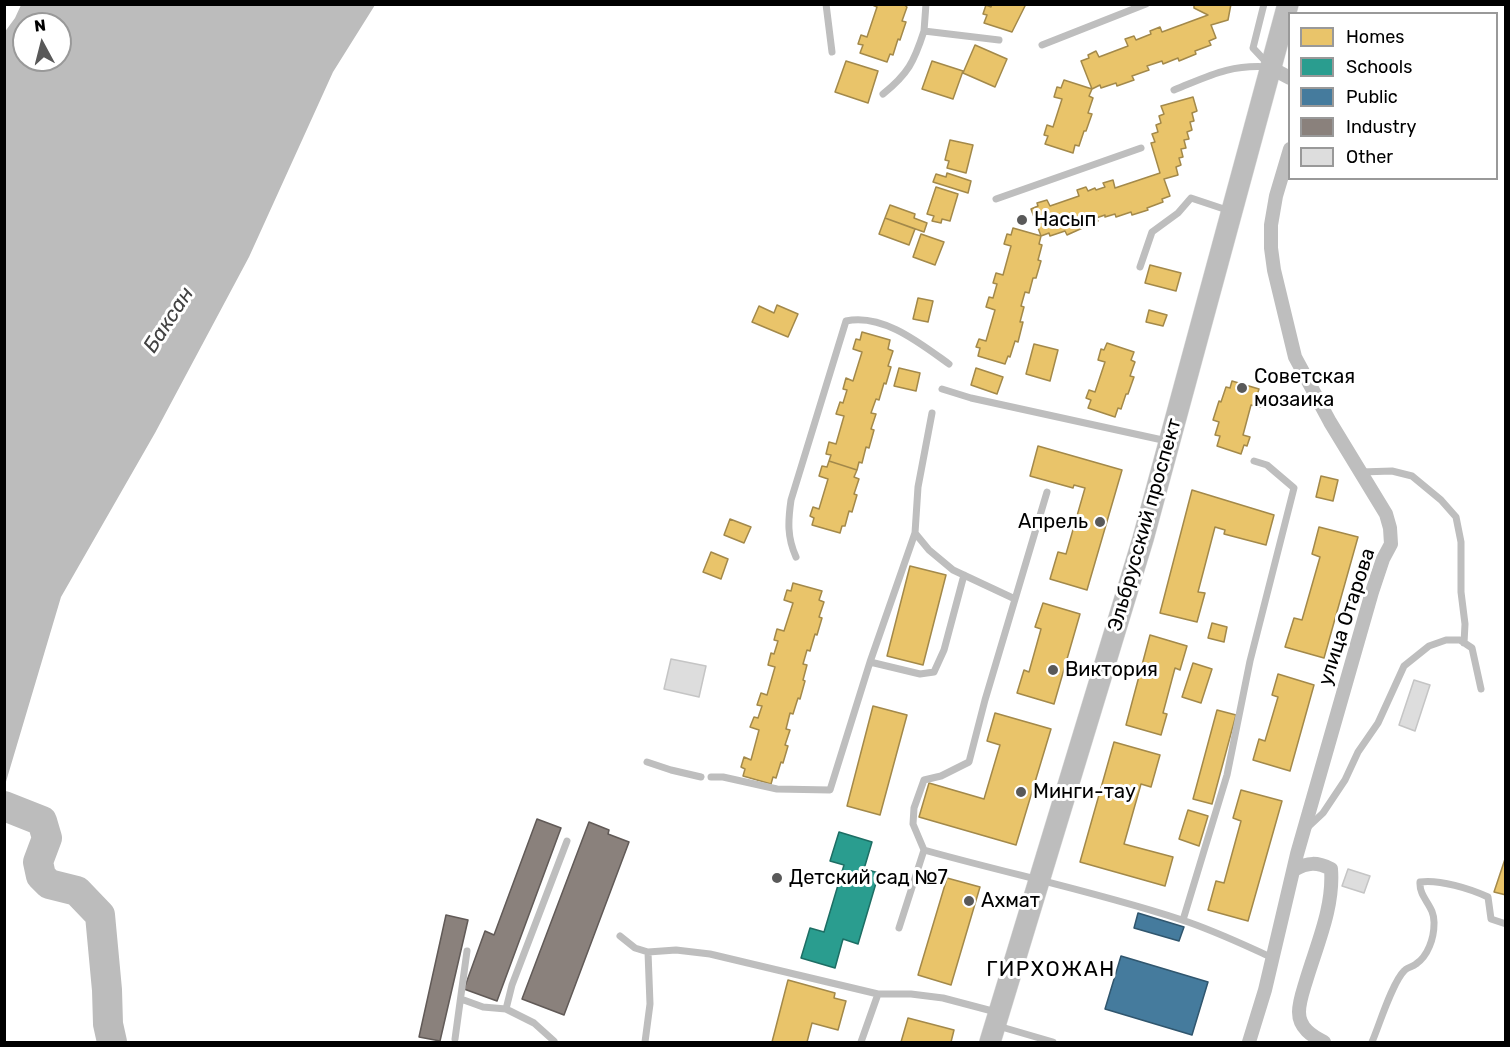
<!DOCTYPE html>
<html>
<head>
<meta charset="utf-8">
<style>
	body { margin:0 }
	#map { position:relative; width:1510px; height:1047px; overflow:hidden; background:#fff; font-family:Rubik,sans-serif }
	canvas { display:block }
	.frame { position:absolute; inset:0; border:6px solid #000; pointer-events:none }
	.legend { position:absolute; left:1288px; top:12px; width:210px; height:168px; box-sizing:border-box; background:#fff; border:2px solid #999; margin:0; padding:8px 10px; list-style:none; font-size:18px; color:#000 }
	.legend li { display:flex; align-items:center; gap:12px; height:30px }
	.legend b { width:30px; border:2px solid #999 }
	.north { position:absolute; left:12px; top:12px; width:60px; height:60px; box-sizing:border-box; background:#fff; border:2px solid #999; border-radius:50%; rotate:353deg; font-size:16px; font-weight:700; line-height:24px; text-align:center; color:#000 }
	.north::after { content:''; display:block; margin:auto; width:21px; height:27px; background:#595959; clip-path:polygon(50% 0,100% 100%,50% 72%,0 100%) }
</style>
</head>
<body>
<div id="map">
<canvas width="1510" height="1047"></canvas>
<div class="frame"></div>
<ul class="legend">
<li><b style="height:16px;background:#e9c46a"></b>Homes</li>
<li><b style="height:16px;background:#2a9d8f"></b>Schools</li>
<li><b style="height:16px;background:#457b9d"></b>Public</li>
<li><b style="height:16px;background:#8a817c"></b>Industry</li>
<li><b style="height:16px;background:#ddd"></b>Other</li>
</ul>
<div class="north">N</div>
</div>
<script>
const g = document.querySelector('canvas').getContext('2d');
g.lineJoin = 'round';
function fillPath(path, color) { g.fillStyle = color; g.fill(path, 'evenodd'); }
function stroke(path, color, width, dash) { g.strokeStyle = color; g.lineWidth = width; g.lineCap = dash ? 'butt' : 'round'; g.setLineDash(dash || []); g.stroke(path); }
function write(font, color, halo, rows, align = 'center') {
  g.font = font + ' Rubik,sans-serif'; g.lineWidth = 6; g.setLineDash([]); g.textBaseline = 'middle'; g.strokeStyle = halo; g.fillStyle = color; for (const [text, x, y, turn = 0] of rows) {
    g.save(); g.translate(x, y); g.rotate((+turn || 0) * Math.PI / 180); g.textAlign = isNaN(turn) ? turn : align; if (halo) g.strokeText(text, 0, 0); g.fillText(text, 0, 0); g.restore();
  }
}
fillPath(new Path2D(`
	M21 5H375L333 72 249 257 155 433 61 597 5 785 4 33 15 18ZM24 24H60V60H24Z`), '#bcbcbc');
const homes = new Path2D(`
	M903 4 907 7 902 21 906 22 900 40 898 39 893 55 890 54 887 62 860 53 863 45 858 44 861 35 867 37 877 7 870 4Z
	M992 4H1026L1012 32 984 23 987 15 983 14 986 5 991 7Z
	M1194 4H1231L1228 20 1211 25 1216 38 1209 41 1211 45 1195 51 1196 54 1179 61 1178 58 1163 64 1162 61 1147 66 1149 70 1132 76 1134 80 1117 86 1116 83 1101 88 1100 85 1092 89 1081 61 1089 58 1088 55 1096 51 1099 57 1128 46 1125 39 1134 36 1136 40 1151 34 1150 31 1160 27 1162 32 1208 15 1194 8Z
	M975 45 1007 59 995 87 963 73Z
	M846 61 878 71 868 103 835 92Z
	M932 61 963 71 953 99 922 89Z
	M1064 80 1092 89 1089 96 1093 98 1088 113 1092 114 1086 131H1084L1079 146 1075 145 1073 153 1045 144 1048 136 1044 135 1047 125 1053 127 1062 99 1054 97 1057 87 1061 88Z
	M1193 97 1197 111 1192 113 1194 121 1190 122 1192 130 1187 132 1189 139 1184 140 1186 148 1181 149 1183 157 1179 158 1181 165 1176 167 1178 175 1164 179 1170 196 1162 199 1163 202 1147 208 1148 210 1132 215 1131 212 1116 217 1115 214 1105 217V215L1096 218 1098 221 1067 235 1065 231 1050 236 1049 233 1041 236 1031 209 1038 206 1037 203 1047 200 1050 206 1079 196 1077 190 1086 187 1088 191 1095 188 1096 190 1105 187 1103 183 1113 180 1115 188 1160 173 1151 143 1155 142 1152 134 1158 132 1156 125 1161 123 1159 116 1164 114 1161 106Z
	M950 140 973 145 966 173 947 168 949 161 945 160Z
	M947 173 971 181 968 193 933 182 936 174 946 177Z
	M936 187 958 194 950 221 942 219 941 223 932 221 934 216 927 214Z
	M890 205 915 214 914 218 927 223 924 232 885 218Z
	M885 218 915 229 909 245 879 234Z
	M1013 228 1041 236 1039 244 1042 245 1038 260 1041 261 1036 278H1033L1029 293 1025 292 1021 306 1024 307 1020 322H1023L1018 342 1015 341 1010 357 1008 356 1005 364 978 356 980 348 976 347 979 339 986 341 995 310 986 307 989 297 993 298 997 284 993 283 996 273 1003 275 1011 246 1004 244 1007 234 1011 235Z
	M921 234 944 242 935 265 913 257Z
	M1150 265 1181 273 1176 291 1145 283Z
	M918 298 933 301 928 322 913 319Z
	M777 305 798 314 788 337 752 322 759 306 774 313Z
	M1149 310 1167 315 1163 326 1146 322Z
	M862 332 890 340 888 349 893 351 888 366 891 367 886 384 884 383 879 400 876 399 871 413 876 414 871 429 874 430 869 448 866 447 862 463 859 462 857 470 829 461 831 455 826 454 829 442 836 444 844 416 836 414 840 402 843 403 847 390 843 389 846 378 853 381 862 352 853 349 856 339 860 340Z
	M1107 343 1134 352 1131 360 1135 362 1130 376 1134 377 1128 394H1126L1121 409 1118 408 1115 417 1088 408 1091 400 1086 398 1089 390 1095 392 1105 362 1098 360 1101 349 1104 350Z
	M1034 344 1058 350 1050 381 1026 374Z
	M899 368 920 373 916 391 894 386Z
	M976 368 1003 377 997 394 971 385Z
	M1232 381 1259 389 1257 395 1263 397 1260 407 1251 405 1243 435 1250 437 1247 446 1244 445 1241 454 1217 446 1220 436 1215 435 1219 422 1213 420 1219 401 1221 402 1226 387 1230 388Z
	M1038 446 1122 470 1087 590 1050 579 1058 552 1066 554 1085 488 1074 485 1073 488 1030 476Z
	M829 461 857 470 854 477 859 479 854 494 857 495 852 512 849 511 845 526H842L840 533 812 525 814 518 810 516 813 507 819 509 828 479 819 476 822 466 827 467Z
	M1321 476 1338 480 1333 501 1316 497Z
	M1192 490 1274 515 1266 545 1224 534 1225 530 1215 527 1198 592 1205 593 1197 622 1160 613Z
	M730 519 751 527 744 543 724 535Z
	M1319 527 1358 537 1324 658 1285 647 1294 618 1302 620 1320 557 1312 554Z
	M711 552 728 559 721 579 703 572Z
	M910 566 946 575 923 665 887 656Z
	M793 583 822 591 819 600 824 602 819 617 822 618 817 635 815 634 810 651 807 650 803 664 807 665 803 680 805 681 800 699 798 698 793 714 790 713 786 729 790 730 785 745 788 746 783 763 781 762 776 778 773 777 771 784 743 776 745 769 741 767 744 757 751 760 759 730 750 727 754 717 758 718 762 706 757 705 761 693 767 695 775 667 768 665 771 653 774 654 778 641 774 640 777 629 784 631 793 603 784 600 787 590 791 591Z
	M1043 603 1080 614 1054 704 1017 693 1024 670 1029 672 1041 629 1035 627Z
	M1212 623 1227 627 1224 642 1208 638Z
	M1150 635 1187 646 1180 670 1175 668 1163 713 1167 714 1161 735 1126 725Z
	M1193 663 1212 669 1201 703 1182 697Z
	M1278 674 1314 685 1290 771 1253 760 1259 739 1265 741 1278 697 1272 695Z
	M873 706 907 715 880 815 847 806Z
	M1217 710 1236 715 1212 804 1193 799Z
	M995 713 1051 729 1016 845 919 817 929 783 984 799 1000 745 987 741Z
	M1114 742 1160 755 1151 787 1141 784 1124 844 1173 857 1165 886 1080 862Z
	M1241 790 1282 801 1248 921 1208 910 1216 881 1224 883 1241 821 1233 818Z
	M1188 810 1208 816 1199 846 1179 839Z
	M1506 856V895L1494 892Z
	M947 878 980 887 951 985 918 975Z
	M788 980 835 993 834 998 846 1001 838 1030 812 1023 807 1042H772Z
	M908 1018 954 1030 951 1042H901Z`);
fillPath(homes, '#e9c46a');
stroke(homes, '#a3894a', 1.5);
const schools = new Path2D(`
	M839 832 872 842 864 869 879 873 858 944 843 939 835 968 801 958 810 928 824 932 844 865 830 861Z`);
fillPath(schools, '#2a9d8f');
stroke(schools, '#1d6e64', 1.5);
const public = new Path2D(`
	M1138 913 1184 927 1179 941 1134 928Z
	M1121 956 1208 982 1192 1035 1105 1009Z`);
fillPath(public, '#457b9d');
stroke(public, '#30566e', 1.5);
const industry = new Path2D(`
	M537 819 561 828 497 1001 464 989 485 931 494 935Z
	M589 822 609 830 608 834 629 842 564 1015 522 999Z
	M446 915 468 920 440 1041 419 1037Z`);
fillPath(industry, '#8a817c');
stroke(industry, '#615a57', 1.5);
stroke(new Path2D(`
	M4 806 42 821 47 838 38 862 41 876 49 884 77 891 100 915 107 990 108 1024 112 1042`), '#bcbcbc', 30);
const building = new Path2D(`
	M671 659 706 666 699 697 664 689Z
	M1414 680 1430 685 1415 731 1399 725Z
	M1348 869 1370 876 1364 893 1342 886Z`);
fillPath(building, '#ddd');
stroke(building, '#c5c5c5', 1.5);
const primary = new Path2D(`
	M990 1042 1143 539 1288 4`);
stroke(primary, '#dbdbdb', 22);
stroke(new Path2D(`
	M826 4 832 52
	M926 4 924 31 999 40
	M1264 4 1253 48 1268 64
	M1042 45 1146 4
	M1174 90C1209 76 1230 64 1269 67
	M883 94C908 74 914 62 924 31
	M996 199 1141 148
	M1140 267 1152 232 1178 213 1191 198 1230 211
	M942 389 971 398 1167 441
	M1361 472 1392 471 1412 476 1441 500 1456 517 1461 542V592L1465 624 1464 643
	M915 533 929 550 953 570 1015 599
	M796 557C787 537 788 521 791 500L846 321C883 313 921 344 949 364
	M870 662 920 674 934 672 944 650 964 575
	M647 762 671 770 701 777
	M711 777H723L777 789 830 790 870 662 915 533 918 487 932 413
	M1307 828 1323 813 1345 780 1358 752 1378 723 1404 666 1429 646 1446 640H1460L1472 648 1481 689
	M924 850C1010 874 1097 892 1182 920 1213 930 1242 944 1271 957
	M1183 920 1227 775 1250 661 1294 488 1267 465 1254 461
	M899 928 924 850 913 824 914 808 924 780 941 776 969 762 985 700 1047 492
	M620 936 635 948 648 952 676 950 710 954 878 994H911L943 998 996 1012
	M461 999 483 1007 506 1009
	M998 1026 1053 1042
	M455 1039 467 951
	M554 1041 534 1023 506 1009 512 985 567 841
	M645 1042 650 1004 648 952
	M861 1042 878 994
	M1372 1042C1379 1026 1392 983 1404 971 1406 968 1412 967 1416 964 1428 956 1434 938 1434 924 1435 905 1419 899 1420 882 1439 879 1471 889 1488 897L1491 919 1506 924`), '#bebebe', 7);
stroke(new Path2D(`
	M1271 68 1290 78
	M1294 870C1308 862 1317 862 1331 869 1334 907 1317 944 1306 981 1303 991 1299 1002 1299 1012 1299 1028 1312 1036 1324 1042
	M1249 1042 1265 990 1297 854 1372 592 1383 559 1391 544 1390 528 1386 514 1330 422 1295 357 1274 270 1271 248V225L1276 196 1290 149`), '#bebebe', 14);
stroke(primary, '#bdbdbd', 21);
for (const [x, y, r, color] of [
	[1022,220,6,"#595959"],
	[1242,388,6,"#595959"],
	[1100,522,6,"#595959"],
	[1053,670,6,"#595959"],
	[1021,792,6,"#595959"],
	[777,878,6,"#595959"],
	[969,901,6,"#595959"]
]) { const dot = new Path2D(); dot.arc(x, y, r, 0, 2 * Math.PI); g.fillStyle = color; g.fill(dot); stroke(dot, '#fff', 2); }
write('20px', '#000', '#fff', [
	["Насып",1034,220],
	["Советская",1254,377],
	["мозаика",1254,400],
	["Апрель",1088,522,"right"],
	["Виктория",1065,670],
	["Минги-тау",1033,792],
	["Детский сад №7",789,878],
	["Ахмат",981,901]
], 'left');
write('20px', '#000', '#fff', [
	["Эльбрусский проспект",1145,525,-74],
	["улица Отарова",1347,617,-72]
]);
write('italic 21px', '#414141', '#fff', [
	["Баксан",169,320,-57]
]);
g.letterSpacing = '1.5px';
write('21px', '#000', '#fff', [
	["ГИРХОЖАН",1051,970]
]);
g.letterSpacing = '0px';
</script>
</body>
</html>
